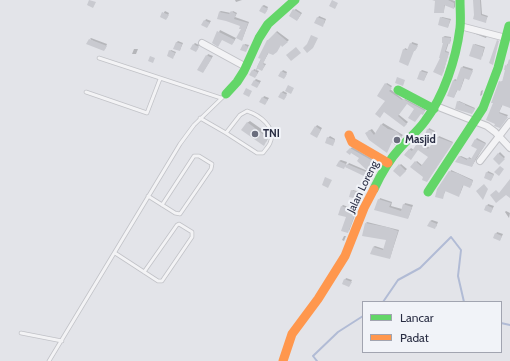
<!DOCTYPE html>
<html>
<head>
<meta charset="utf-8">
<style>
	body { margin:0 }
	#map { position:relative; width:510px; height:361px; overflow:hidden; background:#e3e4e9; font-family:Cabin,sans-serif }
	canvas { display:block }
	.legend { position:absolute; left:362px; top:301px; width:140px; height:52px; box-sizing:border-box; background:#f1f3f8; border:1px solid #a1a4b0; margin:0; padding:5px 7px; list-style:none; font-size:12px; color:#292d43 }
	.legend li { display:flex; align-items:center; gap:8px; height:20px }
	.legend b { width:20px; border:1px solid #a1a4b0 }
</style>
</head>
<body>
<div id="map">
<canvas width="510" height="361"></canvas>
<ul class="legend">
<li><b style="height:5px;background:#63d668"></b>Lancar</li>
<li><b style="height:5px;background:#ff974d"></b>Padat</li>
</ul>
</div>
<script>
const g = document.querySelector('canvas').getContext('2d');
g.lineJoin = 'round';
function fillPath(path, color) { g.fillStyle = color; g.fill(path, 'evenodd'); }
function stroke(path, color, width, dash) { g.strokeStyle = color; g.lineWidth = width; g.lineCap = dash ? 'butt' : 'round'; g.setLineDash(dash || []); g.stroke(path); }
function write(font, color, halo, rows, align = 'center') {
  g.font = font + ' Cabin,sans-serif'; g.lineWidth = 4; g.setLineDash([]); g.textBaseline = 'middle'; g.strokeStyle = halo; g.fillStyle = color; for (const [text, x, y, turn = 0] of rows) {
    g.save(); g.translate(x, y); g.rotate((+turn || 0) * Math.PI / 180); g.textAlign = isNaN(turn) ? turn : align; if (halo) g.strokeText(text, 0, 0); g.fillText(text, 0, 0); g.restore();
  }
}
fillPath(new Path2D(`
	M235 0H242L236 2Z
	M435 0H452L455 1V7L454 8 445 4 444 11 443 12Z
	M474 0H481L482 14 488 16 485 22 475 15Z
	M264 5 268 7 266 12 262 6Z
	M296 9 302 13 298 19 294 10Z
	M165 11 169 13 167 18 161 17Z
	M221 11 231 13 233 11 237 13 235 17 249 22 242 40 241 26 219 12Z
	M319 16 326 19 324 24 315 23Z
	M442 17 451 19 448 27 441 18Z
	M206 19 211 21 207 27 203 25Z
	M220 30 236 38 233 43 222 39 214 43Z
	M277 31 289 40 282 46 281 44 269 52 263 63 266 64 262 70 257 67 270 40Z
	M468 31 487 36 486 38Z
	M445 36 451 37V41L449 42 446 51 449 52 443 73 441 57 444 42 443 37Z
	M91 38 107 44 105 49 90 39Z
	M178 41 183 43 180 50 176 43Z
	M412 42 418 44 416 49 414 50 408 64 404 50 405 48 409 50Z
	M195 43 199 45 197 50 194 44Z
	M245 44 249 45 246 51 244 45Z
	M475 44 485 47 482 57 474 45Z
	M134 49H138L136 54H132Z
	M171 50 176 52 174 56 170 51Z
	M208 54 213 56 203 72V64Z
	M507 64 510 65V107L503 104 499 112 508 115 501 125 494 103 500 82 503 81Z
	M463 66 473 69 469 79 465 77 461 88 460 90 458 89 454 97V80L455 79 457 80Z
	M254 69 259 71 256 76 251 75Z
	M283 70 287 72 285 77 279 76Z
	M422 70 428 72 424 80 421 71Z
	M256 79 261 81 257 87 255 80Z
	M387 83 392 86 390 89 404 100 405 99 426 110 422 113 407 103 398 114 408 122 404 126 386 100V84Z
	M483 90 482 95 480 96 481 91Z
	M283 91 287 93 285 98 279 97Z
	M264 96 269 98 265 104 263 98Z
	M459 101 475 108 473 112 458 102Z
	M250 121 270 135 266 142 247 123Z
	M383 123 403 135 395 143 392 141 387 151 368 131 372 129 376 134Z
	M317 125 322 128 318 135 312 133Z
	M429 128 435 131 432 137 428 130Z
	M330 136 335 139 334 143 328 138Z
	M439 136 453 142 428 180 425 177 416 162 417 161 423 166 430 157 418 149 405 154 411 148 414 150 420 141 430 148Z
	M477 138 486 143 472 166 459 157 461 156 468 159 469 157 472 159 479 149 476 139Z
	M352 147 379 163 371 180 367 176 346 167 349 163 370 172 360 157 351 152H348Z
	M500 152 505 157 499 163 494 159Z
	M341 160 347 162 345 167 339 161Z
	M401 164 407 169 400 176 394 171Z
	M451 170 473 180 471 186 464 184 460 194 446 190 442 198Z
	M488 171 494 174 492 178 487 173Z
	M353 190 360 192 357 198 352 191Z
	M380 198 392 202 391 206 402 209 405 203 413 205 409 216 408 218 376 209Z
	M488 204 494 206 491 212 485 210Z
	M343 205 357 210 349 231 347 216 342 206Z
	M506 211 510 213 509 218 505 212Z
	M432 220 438 222 436 227 430 221Z
	M367 222 399 230 390 258 373 247 375 246 384 249 388 240 366 223Z
	M497 232 503 234 500 240 494 238Z
	M344 236H346L344 241 342 240Z
	M346 278 352 280 349 286 343 284Z`), '#0003');
stroke(new Path2D(`
	M383 302 398 280 420 268 451 237 461 250 458 276 464 302
	M501 323 510 325
	M317 361 313 356 338 332 363 316`), '#b1bbd5', 2);
fillPath(new Path2D(`
	M89 0 96 2 93 8 87 5Z
	M332 0 338 3 335 9 329 6Z
	M432 0H448L454 3V9L444 5V13H434L435 1Z
	M473 0H480L481 15 487 17 486 23 473 19 474 15Z
	M262 6 268 9 265 14 259 11Z
	M293 9 301 14 297 21 289 16Z
	M231 11 236 14 234 19 248 23 242 41 236 38 241 29H239L240 26 226 21 217 19 219 12 229 14Z
	M162 12 169 15 166 20 160 17Z
	M317 17 325 20 323 27 314 23Z
	M440 17 450 20 448 28 438 25Z
	M204 20 210 23 207 28 201 25Z
	M217 31 235 40 232 45 222 40 218 47 212 43Z
	M276 32 288 42 282 47 281 45 277 52 273 55 268 53 263 64 265 65 262 71 258 69 255 71 258 73 255 78 249 75 252 70 255 71 261 59 258 58 267 40H268Z
	M311 35 318 38 313 48 307 53 303 48 307 44Z
	M442 37 451 38 450 44 448 43 445 52 449 53 442 76 433 72 440 58H439L443 43H442Z
	M89 39 107 46 104 51 86 44Z
	M497 40 499 41 493 65 489 63Z
	M176 42 182 44 180 51 173 49Z
	M410 43 418 46 415 51H414L408 66 399 62 403 49 407 50Z
	M193 44 199 47 196 52 190 49Z
	M243 44 248 47 246 52 240 50Z
	M473 44 484 48 481 60 469 56Z
	M296 47 301 53 291 61 286 55Z
	M169 50 175 53 173 59 167 56Z
	M206 55 212 58 203 73 197 70Z
	M150 56 155 58 153 63 148 61Z
	M509 59 510 60V108L502 105 499 113 508 117 500 128 494 126 495 124 486 120 493 103H491L499 81 502 82 505 70H504L505 65 507 66Z
	M461 67 473 71 469 80 464 78 460 91 457 90 454 98 447 96 453 80 456 81Z
	M281 71 287 74 284 79 278 76Z
	M420 71 427 73 424 81 417 79Z
	M397 77 405 80 403 86 395 83Z
	M254 80 260 83 257 88 251 85Z
	M385 83 392 88 389 91 402 100 403 99 425 111 423 115 421 114 415 122 408 118 414 109 407 104 398 116 407 124 404 127 384 112 380 118 375 114 385 101 377 96Z
	M288 85 294 88 291 94 285 91Z
	M246 88 252 91 249 97 243 94Z
	M281 92 287 95 284 100 278 97Z
	M262 97 268 100 265 105 259 102Z
	M457 101 465 104V105L475 109 472 114 455 109Z
	M247 122 268 138 264 146 241 130Z
	M381 124 388 129 396 131 402 137 395 145 392 142 387 153 369 140 365 133 370 130 374 135Z
	M315 126 321 130 317 138 310 134Z
	M427 129 435 132 432 138 425 135Z
	M327 137 335 140 333 146 325 143Z
	M437 137 453 143 427 182 422 180 423 177 410 167 415 161 421 166 428 157 418 150 411 160 404 155 409 149 412 151 418 142 428 149Z
	M475 139 486 144 476 158 472 167 455 162 459 156 467 160V158L471 159 477 149 471 146Z
	M350 148 378 164 370 183 364 180 366 177 345 167 347 164 371 174 357 161 359 158 351 153 350 155 346 152Z
	M498 153 505 159 499 165 493 159Z
	M339 161 346 164 344 169 336 166Z
	M399 164 406 171 400 177 393 171Z
	M500 166 504 169 499 176 494 172Z
	M449 171 457 173 473 181 470 188 463 185 459 197 445 191 443 199 435 197 437 189Z
	M486 172 494 175 491 181 484 178Z
	M325 177 332 180 328 188 322 185Z
	M510 179V198L506 195 496 203 490 195 496 190 499 193Z
	M484 184 488 189 483 200 476 191Z
	M351 190 360 193 358 199 349 197Z
	M378 199 391 203 389 207 401 211 403 204 412 207 408 219 374 210Z
	M486 205 493 208 491 213 484 210Z
	M341 206 356 211 348 233 341 231 346 217 338 215Z
	M430 221 437 224 435 229 427 226Z
	M365 223 387 227 398 231 390 259 370 254 373 247 383 250 386 240 362 236Z
	M495 233 502 236 500 241 493 238Z
	M344 279 352 282 349 287 342 284Z`), '#c9cad0');
const lane = new Path2D(`
	M99 58 221 98
	M86 92 147 113 160 79
	M200 118 226 133 257 153H263C265 150 269 146 270 143 277 127 259 115 247 111L240 115 226 133
	M148 196 175 213 180 214 211 169 212 164 199 156H194L162 205
	M115 253 158 281H162L192 237V232L179 224 177 225 144 272
	M21 333 62 341
	M49 361 180 144 194 125 225 95`);
const street = new Path2D(`
	M460 26 506 38
	M202 43 246 67
	M436 106 487 126 495 132 510 148
	M480 161 510 122`);
stroke(lane, '#c1c2c7', 4.5);
stroke(street, '#c1c2c7', 8);
stroke(lane, '#f3f3f5', 3);
stroke(street, '#f3f3f5', 6);
stroke(new Path2D(`
	M398 90 434 109
	M226 94 237 82 244 71 259 38 268 24 295 0
	M374 189C381 174 389 160 400 148 408 139 418 131 425 121 444 96 456 59 460 28 461 19 460 9 460 0
	M428 192 483 108 498 68 509 26`), '#63d668', 9);
stroke(new Path2D(`
	M349 135 352 142 388 163
	M283 361 292 334 318 299 345 256 364 208 374 189`), '#ff974d', 9);
for (const [x, y, r, color] of [
	[255,134,4,"#6a6d7d"],
	[397,140,4,"#6a6d7d"]
]) { const dot = new Path2D(); dot.arc(x, y, r, 0, 2 * Math.PI); g.fillStyle = color; g.fill(dot); stroke(dot, '#f1f3f8', 1.5); }
write('bold 11px', '#292d43', '#f1f3f8', [
	["TNI",263,134],
	["Masjid",405,140]
], 'left');
write('11px', '#292d43', '#f1f3f8', [
	["Jalan Loreng",363,187,-64]
]);
</script>
</body>
</html>
